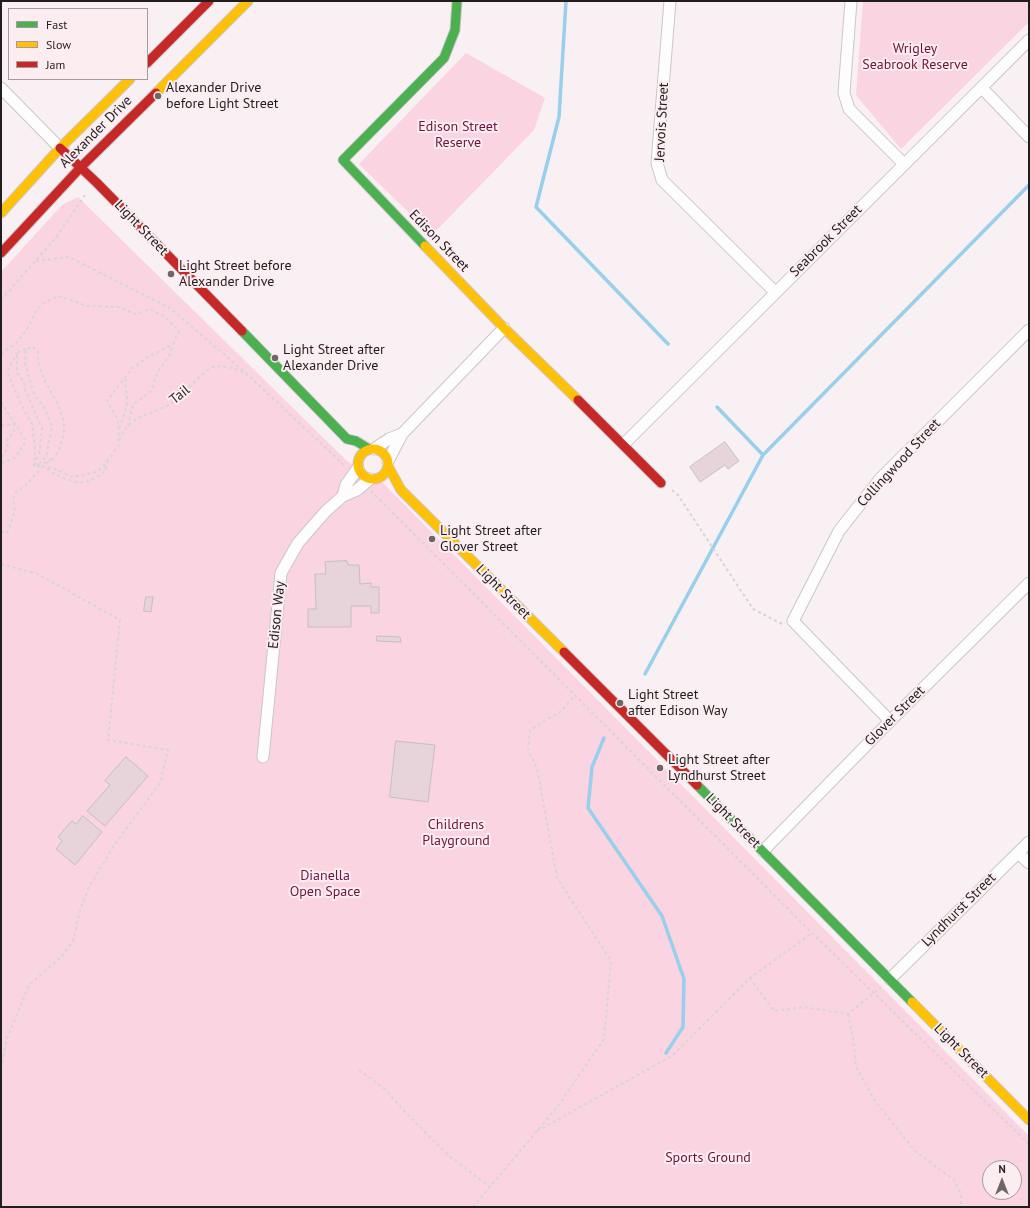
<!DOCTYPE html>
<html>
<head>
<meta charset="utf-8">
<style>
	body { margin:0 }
	#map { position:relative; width:1030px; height:1208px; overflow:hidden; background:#f8f0f2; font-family:"PT Sans",sans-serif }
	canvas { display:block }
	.frame { position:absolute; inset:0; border:2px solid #221d1e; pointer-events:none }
	.legend { position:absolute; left:8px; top:8px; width:140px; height:72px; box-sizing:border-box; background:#fcedf1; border:1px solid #a59a9d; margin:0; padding:5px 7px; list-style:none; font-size:12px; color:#221d1e }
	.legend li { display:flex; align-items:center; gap:8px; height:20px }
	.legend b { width:20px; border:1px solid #a59a9d }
	.north { position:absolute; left:982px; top:1160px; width:40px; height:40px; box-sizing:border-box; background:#fcedf1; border:1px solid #a59a9d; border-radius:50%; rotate:0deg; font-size:11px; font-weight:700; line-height:16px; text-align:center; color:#221d1e }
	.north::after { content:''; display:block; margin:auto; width:14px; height:18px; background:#6d6768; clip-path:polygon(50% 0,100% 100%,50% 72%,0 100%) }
</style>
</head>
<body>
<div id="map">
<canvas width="1030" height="1208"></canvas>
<div class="frame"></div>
<ul class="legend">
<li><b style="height:5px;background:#4caf50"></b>Fast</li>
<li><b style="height:5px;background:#ffc107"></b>Slow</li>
<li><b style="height:5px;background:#c62828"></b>Jam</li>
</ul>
<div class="north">N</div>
</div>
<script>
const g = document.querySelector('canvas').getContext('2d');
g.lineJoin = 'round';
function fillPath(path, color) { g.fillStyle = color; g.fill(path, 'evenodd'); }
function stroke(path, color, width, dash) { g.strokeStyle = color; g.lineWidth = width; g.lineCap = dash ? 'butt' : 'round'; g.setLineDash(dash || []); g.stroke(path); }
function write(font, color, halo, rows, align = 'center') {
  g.font = font + ' "PT Sans",sans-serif'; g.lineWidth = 4; g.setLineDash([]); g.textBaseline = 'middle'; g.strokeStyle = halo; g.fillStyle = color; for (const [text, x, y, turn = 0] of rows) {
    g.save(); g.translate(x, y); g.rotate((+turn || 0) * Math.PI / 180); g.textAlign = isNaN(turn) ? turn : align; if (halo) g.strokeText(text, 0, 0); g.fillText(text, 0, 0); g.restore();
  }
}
fillPath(new Path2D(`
	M863 1H1029V22L901 149 856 95Z
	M466 53 545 98 534 130 432 235 359 164Z
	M78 197 347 461 379 479 1029 1136V1207H1V272L62 205ZM990 1168H1014V1192H990Z`), '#fad4e0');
stroke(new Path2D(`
	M566 1 559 117 536 207 668 344
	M717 407 763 455
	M645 674 763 455 1029 185
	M604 738 592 767 588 808 662 916 684 979 683 1027 666 1053`), '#98cfec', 3.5);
const building = new Path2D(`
	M725 442 739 461 728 469 725 465 700 482 690 467Z
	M347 561 348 565H359L360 584 371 583V587H379V613H371V606H351V627H308V609H316L315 574H326L325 562Z
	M146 597H153L151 612 144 611Z
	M377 636 400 637 401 642 377 641Z
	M396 741 435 745 428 802 390 797Z
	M126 757 148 776 105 826 87 811 110 785 105 781Z
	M83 816 102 832 75 865 56 849 62 841 58 837 68 825 72 821 76 824Z`);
fillPath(building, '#e7d4da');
stroke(building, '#c5bfc1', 1);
const street = new Path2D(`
	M670 1 657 163 662 180 775 292
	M851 1 844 93 849 109 903 163
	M1 88 60 148
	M982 88 1029 137
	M624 444 1029 40
	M374 449 389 439 402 434
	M388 461 402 434 504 328
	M343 496 346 485 358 468
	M890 721 793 621 839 531 880 479 1029 330
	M263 757 281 573 298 543 326 511 343 496 357 490 370 479
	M763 851 890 721 1029 583
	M1018 853 1029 863
	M890 979 1029 842`);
const fast = new Path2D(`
	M425 246 343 160 444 58 455 30 457 1
	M242 331 347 439 356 441 369 449
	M697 785 912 1002`);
const slow = new Path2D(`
	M156 93 248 1
	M1 213 60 148 130 79
	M425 246 504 328 578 400
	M358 464a15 15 0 1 1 30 0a15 15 0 1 1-30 0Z
	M388 466 401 490 564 652
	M912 1002 1029 1120`);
const jam = new Path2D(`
	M147 63 209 1
	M60 148 97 183 242 331
	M1 253 81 167 156 93
	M578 400 661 483
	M564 652 697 785`);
stroke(street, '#cbc6c7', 13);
stroke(fast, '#cbc6c7', 11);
stroke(slow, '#cbc6c7', 11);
stroke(jam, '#cbc6c7', 11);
stroke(new Path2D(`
	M36 261 69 257 170 308 247 374 345 466
	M1 300 58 235 85 195
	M26 349 17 353V373L24 382 25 390 42 428 40 449 35 464
	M1 354 16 343 27 329 35 313 42 304 58 296 88 306 118 307 136 314 150 309 165 317 179 331 173 344 148 357 132 368 107 401 118 420 119 445 102 468 93 473 72 477 55 469 43 466 38 467 41 466 35 464 34 466 35 451 32 424 23 408 7 372 17 353
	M1 402 26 441 14 459 1 463
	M1 426 14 424V432L7 440 8 448 1 458
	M128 426 133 405 152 390 157 373 169 356 173 345
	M119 428C123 419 127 410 127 399 127 390 124 387 126 377
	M119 440C132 412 149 417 170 404 186 394 196 377 212 367 224 365 234 368 245 373
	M39 464 46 457 52 427 45 409 34 394 25 363 26 349 33 347 38 352C38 395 84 411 54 458
	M672 490 678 495 753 609 782 624
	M371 491 812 933 1029 1144
	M1 532 7 533 15 511 13 500 16 492 28 483 43 466V464L54 458 43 466C54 474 74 486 88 481 94 479 100 475 105 471L108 460
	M1 564 38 574 120 620 108 740 168 750 160 783 115 844 89 887 81 907 73 941 61 957 29 985 7 1038 1 1069
	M750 978 774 1011 803 1007 848 1014 880 988
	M848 1014 853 1038 856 1067 875 1101 915 1151 954 1180 961 1194V1207
	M359 1070 386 1090 403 1110 448 1155 490 1187
	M537 1131 672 1056 750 978 812 933
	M473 1207 558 1106 604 1039 611 961 557 878 537 768 528 750 530 730 560 712 575 695`), '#d8d5d6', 2, [3, 3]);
stroke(street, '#fefdfd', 11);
stroke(fast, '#4caf50', 9);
stroke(slow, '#ffc107', 9);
stroke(jam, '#c62828', 9);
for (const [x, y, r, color] of [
	[158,96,4,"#6d6768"],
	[171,274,4,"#6d6768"],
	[275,358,4,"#6d6768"],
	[432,539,4,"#6d6768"],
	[620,703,4,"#6d6768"],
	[660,768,4,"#6d6768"]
]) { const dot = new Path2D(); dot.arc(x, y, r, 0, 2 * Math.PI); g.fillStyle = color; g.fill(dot); stroke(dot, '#fcedf1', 1.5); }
write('14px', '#6e133d', '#fcedf1', [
	["Wrigley",915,49],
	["Seabrook Reserve",915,65],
	["Edison Street",458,127],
	["Reserve",458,143],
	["Childrens",456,825],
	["Playground",456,841],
	["Dianella",325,876],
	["Open Space",325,892],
	["Sports Ground",708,1158]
]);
write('14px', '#221d1e', '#fcedf1', [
	["Alexander Drive",166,88],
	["before Light Street",166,104],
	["Light Street before",179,266],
	["Alexander Drive",179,282],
	["Light Street after",283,350],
	["Alexander Drive",283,366],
	["Light Street after",440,531],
	["Glover Street",440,547],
	["Light Street",628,695],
	["after Edison Way",628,711],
	["Light Street after",668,760],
	["Lyndhurst Street",668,776]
], 'left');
write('14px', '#221d1e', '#fcedf1', [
	["Jervois Street",662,122,-87],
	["Alexander Drive",96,132,-45],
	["Light Street",141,228,46],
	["Edison Street",439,241,46],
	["Seabrook Street",826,241,-45],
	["Tail",180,395,-39],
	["Collingwood Street",899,463,-47],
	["Light Street",503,592,45],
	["Edison Way",277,615,-84],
	["Glover Street",895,716,-45],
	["Light Street",733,821,45],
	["Lyndhurst Street",959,910,-45],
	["Light Street",961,1051,45]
]);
</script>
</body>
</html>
